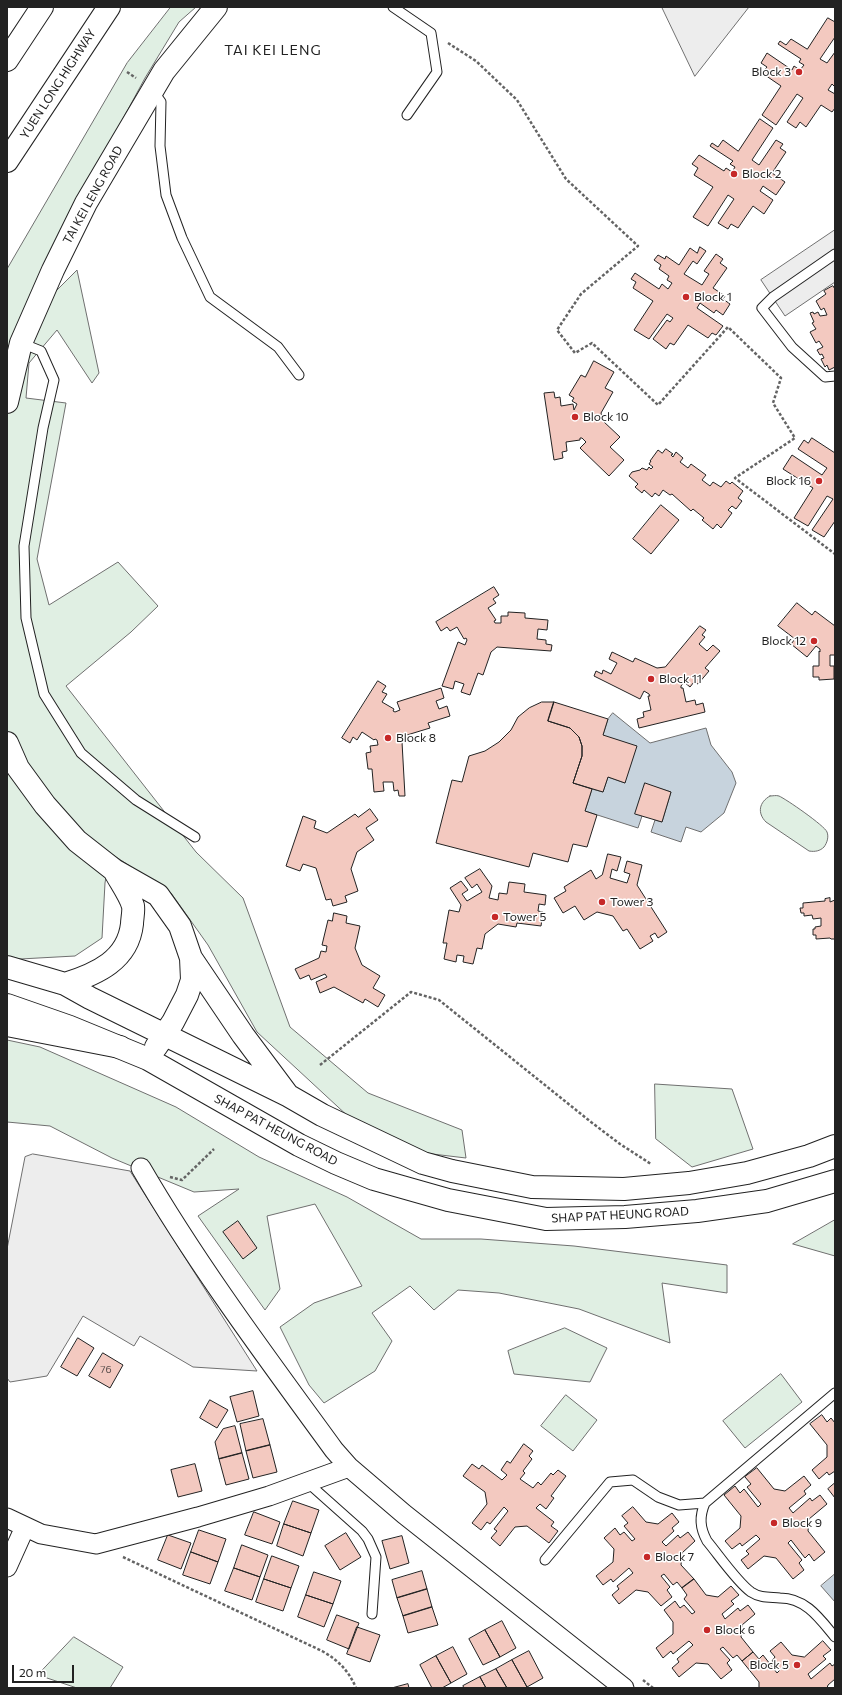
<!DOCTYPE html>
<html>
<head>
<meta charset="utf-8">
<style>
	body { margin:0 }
	#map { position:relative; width:842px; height:1695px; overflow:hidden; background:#fff; font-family:Commissioner,sans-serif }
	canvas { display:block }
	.frame { position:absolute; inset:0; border:8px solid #222; pointer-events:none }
	.scale { position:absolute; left:12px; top:1665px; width:62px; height:18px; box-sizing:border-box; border:2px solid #222; border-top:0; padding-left:5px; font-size:12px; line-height:14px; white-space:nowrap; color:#222; -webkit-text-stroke:3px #fff; paint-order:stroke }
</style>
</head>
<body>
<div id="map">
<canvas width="842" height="1695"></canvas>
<div class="frame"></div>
<div class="scale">20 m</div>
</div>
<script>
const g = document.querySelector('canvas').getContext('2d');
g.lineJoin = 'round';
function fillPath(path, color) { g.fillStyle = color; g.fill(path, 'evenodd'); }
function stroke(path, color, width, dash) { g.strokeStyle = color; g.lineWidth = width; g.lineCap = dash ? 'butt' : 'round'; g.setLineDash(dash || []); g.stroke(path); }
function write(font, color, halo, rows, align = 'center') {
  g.font = font + ' Commissioner,sans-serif'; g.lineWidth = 3; g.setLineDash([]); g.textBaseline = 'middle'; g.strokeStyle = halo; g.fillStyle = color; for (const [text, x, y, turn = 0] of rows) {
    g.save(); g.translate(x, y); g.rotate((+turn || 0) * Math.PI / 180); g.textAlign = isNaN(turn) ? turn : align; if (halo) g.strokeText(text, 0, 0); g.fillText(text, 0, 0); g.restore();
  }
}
const green = new Path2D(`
	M171 7H196L179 22 145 78 67 222 56 291 77 270 99 373 92 383 57 330 29 363 26 398 66 403 37 559 49 605 118 562 158 606 131 632 66 686 196 852 243 898 290 1027 368 1093 462 1130 466 1158 424 1153 351 1119 257 1032 208 945 171 893 110 853 105 883 102 938 75 956 20 959 7 957V269L127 63Z
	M770 796C773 796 776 795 779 796 786 799 825 826 827 832 829 837 827 843 824 847 820 851 815 852 809 851L766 822C757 813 759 802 770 796Z
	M7 1040 40 1047 176 1107 259 1157 347 1197 421 1239H481L574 1246 727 1265V1293L662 1283 670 1343 579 1309 499 1293 458 1290 434 1310 410 1286 372 1313 392 1341 375 1371 324 1403 309 1385 280 1327 314 1303 362 1286 315 1204 267 1216 280 1289 265 1310 198 1216 239 1189 194 1192 112 1158 50 1126 7 1122Z
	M655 1084 732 1089 753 1149 692 1167 656 1139Z
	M835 1220V1256L793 1244Z
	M565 1328 607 1348 590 1382 514 1374 508 1351Z
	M781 1374 802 1402 745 1448 723 1421Z
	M566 1395 597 1420 573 1451 541 1426Z
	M74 1637 123 1667 110 1688H77L38 1675Z`);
fillPath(green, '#e0efe3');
stroke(green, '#6f6f6f', 1);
const parking = new Path2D(`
	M662 7H749L695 76Z
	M835 230V282L785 316 761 280Z
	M33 1154 130 1171 257 1371 193 1367 140 1336 134 1346 83 1316 47 1376 10 1382 7 1378V1249L25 1157Z`);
fillPath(parking, '#ededed');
stroke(parking, '#6f6f6f', 1);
const water = new Path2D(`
	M613 713 650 743 706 728 711 745 732 772 736 783 724 813 701 832 686 827 681 842 651 832 655 820 662 822 671 792 645 784 642 816 638 828 585 811 592 789 603 792 608 777 625 783 603 735 608 719Z
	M835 1574V1602L821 1586Z`);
fillPath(water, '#c7d3dd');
stroke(water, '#6f6f6f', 1);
const building = new Path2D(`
	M828 18 835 22V37L820 59 827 63 835 52V87L832 84 828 90 835 94V108L832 112 821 105 806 127 800 122 796 128 787 122 803 98 797 94 776 125 762 115 781 86 762 73 767 67 761 63 767 53 792 70 794 66 800 70 804 65 799 62 801 59 778 44 780 41 786 45 791 39 807 49Z
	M760 119 773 128 752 160 759 165 776 140 783 144 780 148 786 152 772 173 785 182 776 195 763 186 760 191 773 200 764 214 753 206 738 228 731 224 728 229 718 223 734 199 728 195 708 226 693 217 713 187 694 175 698 168 692 164 699 155 724 171 726 168 732 172 735 167 730 164 733 161 710 146 712 143 718 147 723 140 738 151Z
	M700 247 706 251 697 264 693 261 684 274 702 285 709 274 704 271 716 254 723 259 720 263 727 268 713 288 725 296 723 299 730 304 723 315 716 310 714 313 700 303 697 308 723 326 716 335 712 333 708 338 688 325 674 345 670 343 666 349 653 339 667 320 670 322 673 318 667 314 649 339 634 330 653 301 633 288 636 282 631 279 635 273 659 289 662 284 668 289 672 283 667 280 669 276 659 269 661 265 654 260 658 255 665 259 666 256 679 265 690 248 697 253Z
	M833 286 835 289V367L829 370 827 365 825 367 821 359 824 358 822 354 820 355 817 350 823 347 819 341 816 343 810 332 816 329 812 323 814 322 810 313 813 312 814 314 818 312 820 316 827 315 824 308 821 310 816 301 826 294 824 291Z
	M594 361 614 372 605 388 613 392 601 413 603 421 620 437 610 447 624 460 609 476 580 448 586 442 582 438H580V440L566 442 567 451 562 452 563 458 554 460 544 393 554 392 555 398 560 397 561 406 573 404 574 410 577 404 572 401 574 398 569 395 581 375 585 377Z
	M812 438 835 453V521L824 537 812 530 833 499 827 496 808 526 794 518 813 488 783 469 792 455 822 475 827 468 798 449 804 440 808 443Z
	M666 449 673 454 671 455 673 457 676 452 683 458 680 462 688 468 691 464 706 475 702 480 710 486 713 482 721 487 726 481 730 484 732 482 743 491 738 498 742 501 736 509 732 506 728 510 732 513 721 528 717 524 713 529 702 520 704 518 693 509 691 511 672 494 670 495 663 490 659 496 655 493 652 497 644 490 642 493 635 487 638 484 629 476 632 472 640 470 642 468 647 470 649 467 651 469 653 467 649 464 651 461H650L658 450 662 453Z
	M661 505 679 520 651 554 633 539Z
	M494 587 499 595 493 599 496 603 488 608 496 620 494 621 495 623H501V616H508V612L525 613V618L548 620 547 630 538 629 537 639 546 640V644L552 645 551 651 497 647 491 652 483 675 478 673 470 695 461 692 464 684 455 681 453 689 442 686 458 642 465 645 467 640 466 638 464 639 457 627 450 631 447 627 441 631 436 622Z
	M797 603 812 615 815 611 835 626V655H830V666H834V679L819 680V677H813V666H819V651L820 652V649L816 646 807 657 791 644 795 639 778 626Z
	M700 626 706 630 702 635 705 637 699 644 707 651 713 645 720 651 705 668 709 671 698 684 694 682 690 687 684 682 681 686V688H683L686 702 695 700 696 705 703 703 705 712 639 728 637 719 644 717 643 712 651 710 648 696H650L649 694 644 691 640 699 594 676 596 671 602 674 603 670 611 674 617 663 609 659 612 652 633 662 635 658 657 668 665 667Z
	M378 681 386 686 382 692 387 694 382 702 394 709 393 711 395 712 400 710 397 702 441 688 444 698 436 701 439 709 447 706 450 716 428 723 430 728 407 735 402 742 405 796H399L398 790 394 791 393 782H383L384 791 374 792 372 769H368L366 753 371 752 370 746 378 745 377 740 375 739 374 740 362 732 357 740 353 737 350 743 342 738Z
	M542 702H554L548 721 570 728 579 737 582 746V756L573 783 592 789 585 811 597 815 587 847 573 844 568 862 533 853 529 867 436 843 452 780 462 782 469 756 485 751 499 742 511 730 518 717 529 708Z
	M554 702 608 719 603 735 637 746 625 783 608 777 603 792 573 783 582 756V746L579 737 570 728 548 721Z
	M645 783 671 792 662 822 635 814Z
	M370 809 378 820 366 828 374 840 357 852 351 869 358 891 345 896 347 902 333 906 331 899 326 900 316 868 303 864 300 871 286 866 303 816 316 821 314 828 327 833 355 814 358 817Z
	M608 854 621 857 617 871 612 869 610 878 627 883 630 874 624 872 627 861 642 865 637 885 667 932 658 938 655 933 650 936 653 941 640 949 627 929 623 931 613 916 597 912 584 920 575 906 563 913 554 898 566 891 564 887 591 870 596 879 602 875Z
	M480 869 492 886 489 898 498 900 499 893 507 894 509 882 525 884 524 892 546 895 545 905 539 904 538 911 543 912 541 926 517 923 516 927 498 924 485 934 482 949 477 948 473 964 463 962 464 956 457 955 456 962 444 959 447 943H443L449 910 459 912 461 905 450 888 461 881 468 890 462 894 467 901 482 892 477 884 472 888 465 878Z
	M830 898V902L835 900V939H831L830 938 816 939V935H813V929H815V927L821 926V918L813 919 812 915 804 916V913H801L800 908H803V903L825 901V899Z
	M334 913 347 916 346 923 360 926 355 948 362 965 380 976 373 988 385 995 378 1007 365 999 363 1003 334 987 320 993 316 982 327 977 325 974 311 980 309 975 300 979 295 969 319 958 321 951 326 952 327 946 322 945 328 920 332 921Z
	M238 1221 257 1248 243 1259 223 1232Z
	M78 1338 94 1348 77 1376 61 1367Z
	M103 1353 123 1365 110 1388 89 1376Z
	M253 1391 259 1416 237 1422 230 1397Z
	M210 1400 228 1410 217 1428 200 1418Z
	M822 1415 827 1422 831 1418 835 1423V1471L829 1475 827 1472 819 1479 812 1470 827 1457V1445L810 1424Z
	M263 1419 270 1445 246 1451 240 1424Z
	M235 1426 242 1453 219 1459 215 1442 223 1429Z
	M524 1444 533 1451 529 1456 532 1459 523 1471 525 1473 520 1479 533 1488 538 1482 541 1485 551 1473 553 1475 558 1470 566 1476 551 1496 554 1498 546 1509 540 1504 536 1508 554 1522 551 1526 558 1531 549 1543 527 1526 515 1527 500 1546 491 1538 497 1531 494 1529 508 1511 504 1507 490 1524 487 1522 481 1530 472 1523 487 1504 485 1492 463 1476 472 1464 479 1469 482 1465 502 1480 507 1475 501 1470 507 1461 510 1463Z
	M270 1445 277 1472 253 1478 246 1451Z
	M242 1453 249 1479 226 1485 219 1459Z
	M195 1464 202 1491 178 1497 171 1470Z
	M757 1468 774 1489 785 1491 804 1476 811 1485 804 1491 806 1494 789 1508 793 1513 810 1498 812 1501 820 1495 827 1504 809 1519 808 1531 825 1552 814 1561 809 1554 805 1558 791 1540 788 1543 802 1560 799 1563 804 1570 793 1579 776 1558 764 1556 748 1569 741 1560 749 1554 746 1551 760 1539 756 1535 742 1546 740 1543 732 1549 725 1541 740 1528 741 1516 724 1495 735 1486 740 1493 744 1489 758 1507 761 1504 747 1487 751 1484 745 1477Z
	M835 1483V1498L828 1489Z
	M293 1501 319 1510 311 1533 284 1524Z
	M633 1507 646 1522 658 1524 672 1513 679 1522 672 1528 674 1531 662 1542 666 1546 678 1535 680 1538 688 1532 695 1541 682 1553 681 1565 694 1579 682 1588 677 1582 673 1585 664 1574 661 1576 670 1587 667 1590 672 1597 661 1606 648 1592 636 1590 619 1604 612 1595 619 1589 617 1586 633 1573 629 1568 613 1582 611 1579 603 1585 596 1576 613 1562 614 1549 604 1538 615 1528 620 1535 624 1532 632 1541 635 1539 624 1526 628 1523 622 1516Z
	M254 1512 280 1522 272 1544 245 1535Z
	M284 1524 311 1533 303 1556 277 1546Z
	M199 1530 226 1539 218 1562 191 1552Z
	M346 1533 361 1557 340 1570 325 1546Z
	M168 1535 191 1543 181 1569 158 1560Z
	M402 1536 409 1563 390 1569 382 1541Z
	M242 1545 268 1555 260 1577 234 1568Z
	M191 1552 218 1562 210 1584 183 1575Z
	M272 1556 299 1566 291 1588 264 1579Z
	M234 1568 260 1577 252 1600 225 1591Z
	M422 1571 427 1589 397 1598 392 1580Z
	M314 1572 341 1581 333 1604 306 1595Z
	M264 1579 291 1588 283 1611 256 1602Z
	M694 1579 706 1595 718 1597 731 1586 739 1595 731 1601 734 1604 722 1614 725 1619 738 1608 740 1611 748 1605 755 1614 742 1625 741 1637 753 1652 742 1661 737 1655 733 1658 723 1647 720 1649 730 1660 727 1663 732 1670 721 1679 708 1664 696 1663 679 1677 672 1668 679 1662 677 1659 693 1645 689 1641 673 1654 671 1651 663 1658 656 1648 673 1634V1622L664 1610 675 1601 680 1608 684 1605 692 1614 695 1612 684 1599 687 1595 682 1588Z
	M427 1589 432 1607 403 1616 397 1598Z
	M306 1595 333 1604 324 1627 298 1617Z
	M432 1607 438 1625 408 1633 403 1616Z
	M337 1615 359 1623 349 1649 327 1640Z
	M502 1621 516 1648 500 1657 485 1630Z
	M357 1627 380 1635 370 1662 347 1654Z
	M485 1630 500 1657 483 1665 469 1639Z
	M823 1641 831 1650 823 1656 826 1659 808 1674 811 1679 830 1663 832 1666 835 1664V1679L828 1685 827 1688H759V1682L742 1661 753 1652 759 1659 763 1655 777 1673 780 1670 772 1661 775 1657 770 1651 781 1642 792 1655 804 1657Z
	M453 1647 467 1674 451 1683 436 1656Z
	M529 1651 543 1678 527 1687 512 1660Z
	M436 1656 451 1683 442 1688H432L420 1665Z
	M512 1660 527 1687 525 1688H507L496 1669Z
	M496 1669 507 1688H486L480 1677Z
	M480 1677 486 1688H464L463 1686Z
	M408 1684 409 1688H392Z`);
fillPath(building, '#f3c9c0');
stroke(building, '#222', 1);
const lane = new Path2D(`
	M393 7 431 33 437 72 407 115
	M153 91 161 102 160 146 166 195 182 238 210 297 278 347 299 375
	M835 254 773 297 762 308 792 347 825 377 835 376
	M21 343 41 351 54 380 43 428 24 546 26 618 44 694 81 753 136 800 195 837
	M307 1482 362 1531 368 1539 376 1557 372 1614
	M705 1503C699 1517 700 1528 707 1541 718 1554 737 1582 751 1592 760 1598 769 1597 780 1598 806 1598 820 1619 835 1637
	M545 1560 610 1482 633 1480 658 1497 679 1505 705 1503 835 1393`);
const street = new Path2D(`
	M141 1168C198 1266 267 1358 334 1450L349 1467 404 1514 624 1688
	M7 1518 41 1534 96 1544 198 1517 269 1496 349 1467
	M7 1567 25 1527`);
const secondary = new Path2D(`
	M7 402 21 343 53 270 86 203 164 71 216 7
	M7 743 18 768 45 805 77 841 114 870 158 895 180 926 191 958 192 980 187 995 173 1022 156 1047
	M191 958 243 1035 287 1094
	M7 967 65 984 90 998 289 1096 322 1115 360 1133 423 1163 452 1171 532 1187 624 1189 689 1183 747 1173 809 1156 835 1146
	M65 984C97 974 128 960 132 924 132 919 134 911 133 906 130 895 119 880 114 870
	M7 1005 70 1027 148 1059 299 1145 336 1163 374 1179 448 1200 546 1219 625 1217 697 1211 767 1201 835 1181`);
const primary = new Path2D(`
	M7 1025 120 1047`);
const highway = new Path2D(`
	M7 60 42 7
	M7 161 109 7`);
stroke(lane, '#222', 11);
stroke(street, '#222', 21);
stroke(secondary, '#222', 24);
stroke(primary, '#222', 24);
stroke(highway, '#222', 24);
stroke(new Path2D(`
	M448 43 476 61 517 100 566 179 638 246 581 294 557 330 575 353 592 343 658 405 728 327 781 378 773 403 795 438 735 478 835 554
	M127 72 136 78
	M320 1065 411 992 439 1000 591 1122 620 1144 651 1164
	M170 1177 182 1180 214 1149
	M123 1557 322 1651C338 1660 349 1671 356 1688
	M643 1680 653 1688`), '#646464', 2.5, [3, 2]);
stroke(lane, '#fff', 9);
stroke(street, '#fff', 19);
stroke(secondary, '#fff', 22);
stroke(primary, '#fff', 22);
stroke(highway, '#fff', 22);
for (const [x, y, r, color] of [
	[799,72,4,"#c62828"],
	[734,174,4,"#c62828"],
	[686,297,4,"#c62828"],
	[575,417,4,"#c62828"],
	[819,481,4,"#c62828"],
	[814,641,4,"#c62828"],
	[651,679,4,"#c62828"],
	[388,738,4,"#c62828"],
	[602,902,4,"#c62828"],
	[495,917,4,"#c62828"],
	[774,1523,4,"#c62828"],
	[647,1557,4,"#c62828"],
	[707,1630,4,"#c62828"],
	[797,1665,4,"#c62828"]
]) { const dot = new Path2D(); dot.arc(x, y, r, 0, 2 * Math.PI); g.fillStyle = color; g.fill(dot); stroke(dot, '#fff', 1.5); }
write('10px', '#564c4a', null, [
	["76",106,1370]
]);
write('12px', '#222', '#fff', [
	["Block 3",791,72,"right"],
	["Block 2",742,174],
	["Block 1",694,297],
	["Block 10",583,417],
	["Block 16",811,481,"right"],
	["Block 12",806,641,"right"],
	["Block 11",659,679],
	["Block 8",396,738],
	["Tower 3",610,902],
	["Tower 5",503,917],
	["Block 9",782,1523],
	["Block 7",655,1557],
	["Block 6",715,1630],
	["Block 5",789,1665,"right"]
], 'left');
write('12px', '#222', '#fff', [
	["YUEN LONG HIGHWAY",58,84,-57],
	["TAI KEI LENG ROAD",93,195,-61],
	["SHAP PAT HEUNG ROAD",276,1130,28],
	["SHAP PAT HEUNG ROAD",620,1215,-3]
]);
g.letterSpacing = '1px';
write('14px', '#222', '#fff', [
	["TAI KEI LENG",273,50]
]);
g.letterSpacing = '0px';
</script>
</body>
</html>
